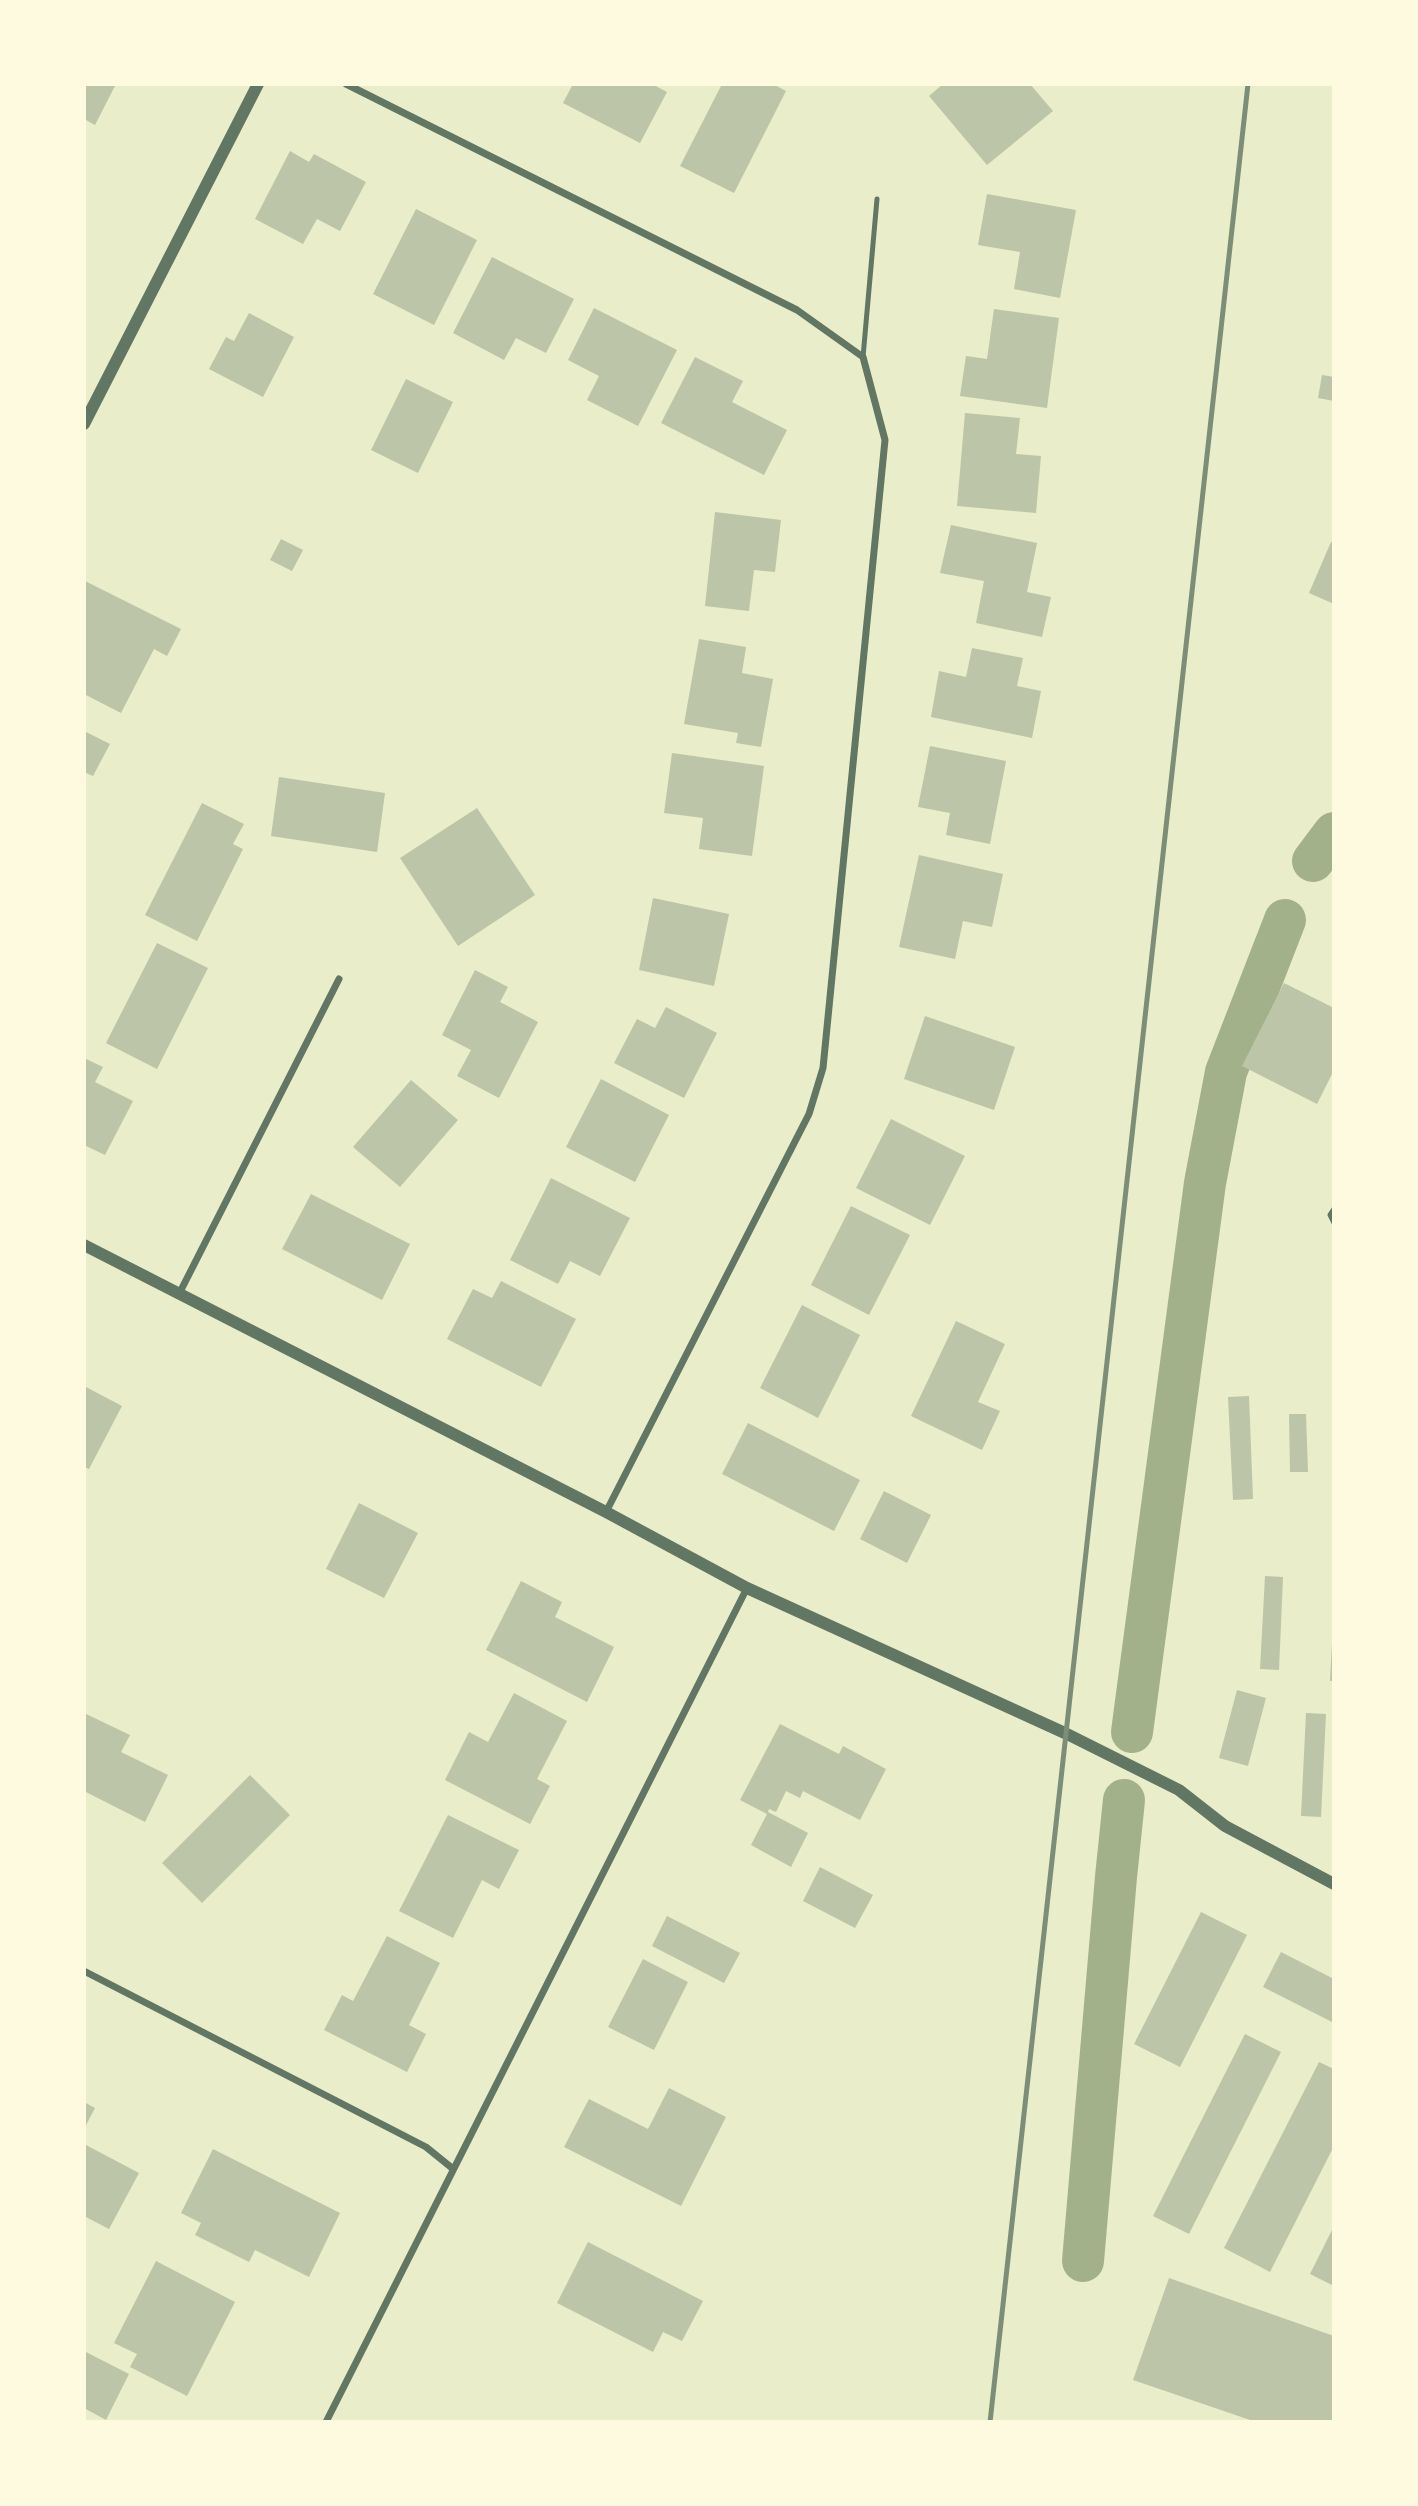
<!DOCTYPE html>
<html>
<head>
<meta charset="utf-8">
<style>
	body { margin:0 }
	#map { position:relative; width:1418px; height:2506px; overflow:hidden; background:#e9edc9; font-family:Manrope,sans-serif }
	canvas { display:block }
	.frame { position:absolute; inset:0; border:86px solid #fefae0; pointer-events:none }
</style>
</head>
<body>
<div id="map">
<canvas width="1418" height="2506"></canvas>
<div class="frame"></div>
</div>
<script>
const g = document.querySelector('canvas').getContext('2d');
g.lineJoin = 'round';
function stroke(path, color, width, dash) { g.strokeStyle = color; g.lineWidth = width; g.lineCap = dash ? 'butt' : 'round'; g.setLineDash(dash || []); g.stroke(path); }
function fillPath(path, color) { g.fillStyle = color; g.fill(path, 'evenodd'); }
stroke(new Path2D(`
	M1313 861 1334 833
	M1132 1732 1205 1183 1226 1072 1285 920
	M1083 2261 1116 1877 1124 1800`), '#a3b18a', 42);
fillPath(new Path2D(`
	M84 84H116L95 125 84 119Z
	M573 84H652L667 92 640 143 563 103Z
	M722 84H773L786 91 734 193 680 166Z
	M943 84H1030L1053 111 987 165 929 96Z
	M290 151 309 162 314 154 366 182 340 231 317 219 303 244 255 219Z
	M987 194 1076 210 1060 298 1014 289 1020 252 978 245Z
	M416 209 477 240 434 325 373 294Z
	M492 257 574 299 546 353 516 338 504 360 453 333Z
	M594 308 677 350 638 426 587 400 599 376 568 360Z
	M994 309 1059 318 1047 408 960 396 966 356 987 359Z
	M249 313 294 337 263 397 209 369 226 337 234 341Z
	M695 357 743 381 732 402 787 430 764 475 661 423Z
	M1322 375 1334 377V401L1318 398Z
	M406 379 453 402 418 473 371 450Z
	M965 413 1020 418 1016 454 1041 456 1036 513 957 506Z
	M715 512 781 520 775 572 754 570 749 611 705 606Z
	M951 525 1037 543 1027 592 1051 597 1042 637 976 623 984 581 940 573Z
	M281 539 303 550 292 571 270 560Z
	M1331 542 1334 543V604L1309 593Z
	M85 581 181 629 167 656 154 649 121 713 84 694Z
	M699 639 746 647 742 673 773 679 761 747 736 743 738 733 684 724Z
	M972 648 1023 658 1017 686 1041 691 1032 738 931 717 939 671 966 677Z
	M84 731 110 744 93 776 84 772Z
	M930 746 1006 761 990 844 946 835 950 813 918 807Z
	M672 753 764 766 752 856 699 849 703 818 664 813Z
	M279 777 385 793 377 852 271 836Z
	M202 803 244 824 233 844 243 849 197 941 145 915Z
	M477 808 535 895 458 946 400 858Z
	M919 855 1003 874 992 927 963 921 955 959 899 947Z
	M653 898 729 914 714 986 639 970Z
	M157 943 208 968 157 1069 106 1043Z
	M475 970 508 987 500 1002 538 1022 499 1098 457 1076 471 1050 442 1035Z
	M1284 983 1334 1008V1070L1317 1104 1242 1066Z
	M666 1007 717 1033 684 1098 614 1063 637 1019 655 1028Z
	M925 1016 1015 1047 994 1110 904 1079Z
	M84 1058 103 1067 95 1082 133 1101 105 1155 84 1145Z
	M601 1079 669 1115 635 1182 566 1147Z
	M411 1080 458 1120 400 1187 353 1147Z
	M891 1119 965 1156 930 1225 856 1188Z
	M551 1178 630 1218 600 1276 570 1261 558 1284 510 1260Z
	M311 1194 410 1244 382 1300 282 1249Z
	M851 1206 910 1235 869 1315 811 1285Z
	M501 1281 576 1319 541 1387 447 1339 473 1289 492 1298Z
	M802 1305 860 1335 818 1418 760 1388Z
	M956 1321 1005 1344 978 1402 1000 1411 982 1450 911 1416Z
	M84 1386 122 1406 89 1469 84 1467Z
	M1249 1396 1253 1499 1233 1500 1228 1397Z
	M1289 1414H1306L1308 1472H1290Z
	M748 1423 860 1480 834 1531 722 1474Z
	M884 1491 931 1515 907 1563 860 1539Z
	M359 1503 418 1533 384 1598 326 1569Z
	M1265 1576 1283 1577 1279 1670 1260 1669Z
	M521 1581 562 1602 555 1617 614 1647 587 1702 486 1650Z
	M1332 1644H1334V1681H1330Z
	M1237 1690 1266 1698 1248 1766 1219 1758Z
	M514 1693 567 1721 537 1779 550 1786 530 1824 445 1780 469 1732 488 1742Z
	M84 1713 130 1735 121 1752 168 1775 145 1822 84 1791Z
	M1306 1713 1326 1714 1321 1817 1301 1816Z
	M780 1724 839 1754 843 1746 886 1769 860 1820 803 1791 800 1798 786 1791 776 1812 769 1809 768 1812 808 1833 791 1867 751 1845 767 1814 740 1800Z
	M250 1775 290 1815 202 1903 162 1863Z
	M448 1815 519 1850 499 1889 482 1880 453 1938 399 1911Z
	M820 1867 873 1895 855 1928 803 1901Z
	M1201 1912 1247 1935 1180 2067 1134 2044Z
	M667 1916 740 1953 724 1983 652 1946Z
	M387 1936 440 1963 409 2025 426 2034 407 2072 324 2030 342 1995 353 2001Z
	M1281 1952 1334 1979V2023L1263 1987Z
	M643 1959 688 1982 654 2050 608 2027Z
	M1245 2034 1281 2052 1189 2234 1153 2216Z
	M1319 2062 1334 2069V2146L1270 2272 1224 2248Z
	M669 2088 726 2117 681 2206 564 2147 589 2099 648 2129Z
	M84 2102 95 2108 84 2129Z
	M84 2144 139 2173 109 2229 84 2216Z
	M213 2149 340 2213 309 2277 255 2250 249 2262 195 2235 201 2223 181 2213Z
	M1334 2226V2286L1310 2274Z
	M588 2242 703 2301 682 2341 663 2332 653 2352 557 2303Z
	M156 2261 235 2302 187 2396 130 2367 137 2354 114 2343Z
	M1169 2278 1334 2336V2422H1256L1133 2380Z
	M84 2351 129 2374 106 2420 84 2408Z`), '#bcc5a7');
stroke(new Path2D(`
	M863 357 877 199
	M1334 1209 1330 1215 1334 1223`), '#617663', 5);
stroke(new Path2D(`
	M346 84 797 310 863 357 885 440 823 1068 809 1114 606 1512
	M179 1294 339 979
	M84 1971 426 2147 452 2168
	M326 2422 747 1588`), '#617663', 7);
stroke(new Path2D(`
	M84 424 258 84
	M84 1245 606 1512 747 1588 1067 1734 1179 1790 1225 1826 1334 1884`), '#617663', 12);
stroke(new Path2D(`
	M990 2422 1248 84`), '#7c8e77', 5);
</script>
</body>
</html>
